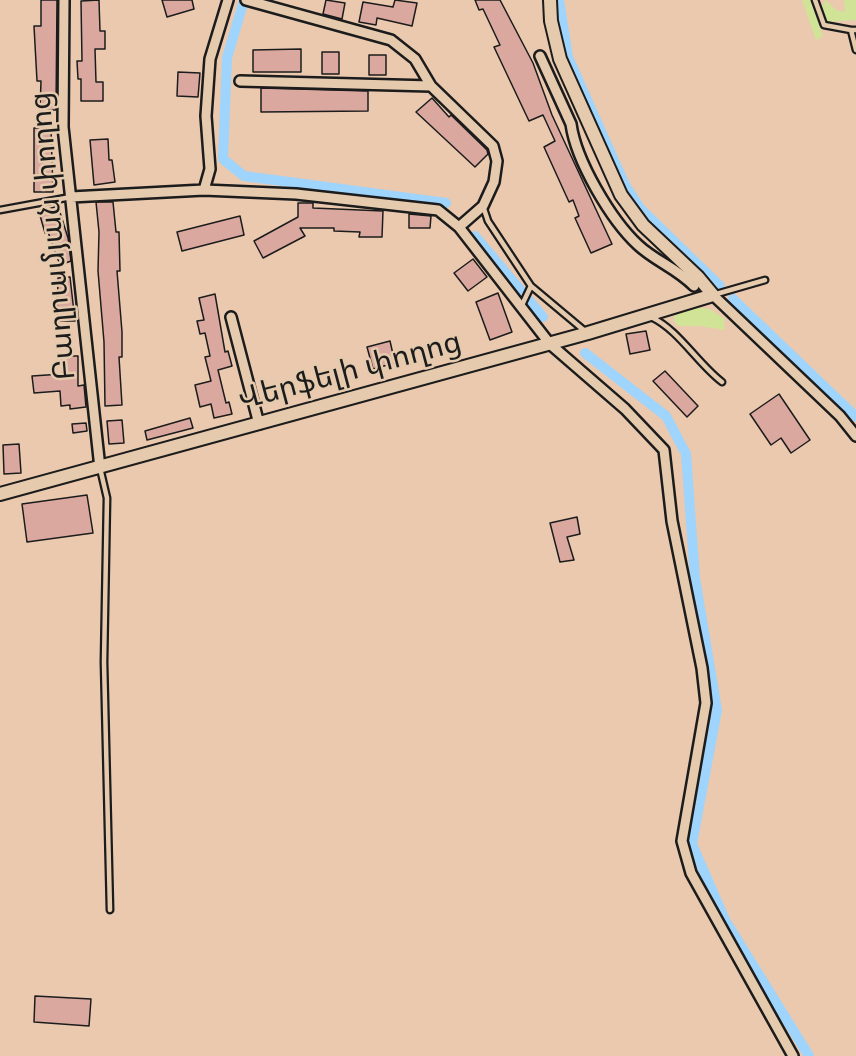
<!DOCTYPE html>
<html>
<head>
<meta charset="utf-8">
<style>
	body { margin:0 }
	canvas { display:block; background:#eac9af }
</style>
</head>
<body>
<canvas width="856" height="1056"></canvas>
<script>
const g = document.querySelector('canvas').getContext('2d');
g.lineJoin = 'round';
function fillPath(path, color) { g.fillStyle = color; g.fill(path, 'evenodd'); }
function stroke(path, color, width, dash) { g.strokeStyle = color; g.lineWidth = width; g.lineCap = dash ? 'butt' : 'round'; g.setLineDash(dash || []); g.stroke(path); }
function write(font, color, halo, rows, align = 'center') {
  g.font = font + ' Caveat,"Noto Sans Armenian",sans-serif'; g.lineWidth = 5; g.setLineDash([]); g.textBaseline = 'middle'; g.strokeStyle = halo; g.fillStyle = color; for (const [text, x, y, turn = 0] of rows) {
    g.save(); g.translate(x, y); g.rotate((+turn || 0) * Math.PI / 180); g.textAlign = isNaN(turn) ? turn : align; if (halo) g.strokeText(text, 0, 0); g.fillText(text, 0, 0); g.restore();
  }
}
fillPath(new Path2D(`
	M802 0H810L823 36 816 40Z
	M826 0 836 10 845 12 844 0H856V20L826 22 820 9Z
	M695 307 709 309 724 318 725 330 700 326H678L674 321V316Z`), '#d0e397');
stroke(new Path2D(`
	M244 0 227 58 223 159 244 176 446 203
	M559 0 568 57 625 185 640 208 720 286
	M475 236 543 317
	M733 299 856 417
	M585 353 666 416 686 454 695 578 717 710 692 844 725 920 809 1056`), '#9fd4fd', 10);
const building = new Path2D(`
	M41 0H57L56 110H40L41 81H37L34 26H41Z
	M99 0 100 31H105V49H95L96 82H103V101H81V79H78L77 61H82L81 1Z
	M162 0H192L194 9 167 17Z
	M326 0 345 3 342 19 323 14Z
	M395 0 417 3 412 26 377 18 376 25 359 22 363 2 393 7Z
	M475 0H500L533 63 552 115 612 244 591 253 575 218 579 216 573 200 569 202 544 147 555 141 543 115 529 121 494 47 500 45 483 9 479 10Z
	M301 49V72H253V50Z
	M322 52H339V74H322Z
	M369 55H386V75H369Z
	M178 72 200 73 198 97 177 96Z
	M261 88 368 91V111L261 112Z
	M432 98 449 117 451 115 487 150 488 154 475 167 416 112Z
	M34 128H51L53 192H34Z
	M108 139 109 160H112L115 182 94 185 90 140Z
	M96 202H113L116 232H119L120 271H117L122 332V357H119L122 405 105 406 104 342 98 271 99 232Z
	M298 203H313V208L383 211 382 237H359L360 232 334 231V228H300L305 236 263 258 254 241 298 217Z
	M58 206 68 238 71 261 60 265 48 232 45 233 39 212Z
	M409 214 431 216 430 228H409Z
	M240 216 244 235 182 251 177 232Z
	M473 259 487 277 468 291 454 273Z
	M70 277 75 321H57L58 278Z
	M498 293 512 332 490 340 476 302Z
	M215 294 225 352 228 351 232 366 218 370 226 403 229 402 232 414 214 418 211 404 200 407 195 385 211 381 205 357 210 356 205 333 200 334 197 321 204 320 199 298Z
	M646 331 650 350 630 354 626 334Z
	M390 341 395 363 373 369 367 347Z
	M62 356H78V386L84 385 86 407 70 409V405L61 406 60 391 34 393 32 376 62 374Z
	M665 371 698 406 687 417 653 381Z
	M779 394 810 440 791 453 781 438 771 445 750 414Z
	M190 418 193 428 147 440 145 431Z
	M122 420 124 443 109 444 107 421Z
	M86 423 87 431 73 433 72 424Z
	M19 444 21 473 4 474 3 445Z
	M87 495 93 533 27 542 22 504Z
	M577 517 580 534 567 537 574 560 560 562 550 523Z
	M35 996 91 999 89 1026 34 1022Z`);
fillPath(building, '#daa89f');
stroke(building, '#1c1c1c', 1.5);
const lane = new Path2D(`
	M815 0 824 25 851 30
	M856 30H851L856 50
	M483 206 488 221 531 286 586 332
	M0 210 71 197
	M713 295 765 280
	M522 305 531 286
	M651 317C679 330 697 363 722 382
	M100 468 107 498 104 662 110 910`);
const street = new Path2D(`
	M64 0 63 127 100 468
	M246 0 391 40 415 59 431 86 493 146 497 161 494 182 483 206 459 227
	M540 56 571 124C576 161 611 220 638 245 655 261 678 269 694 286
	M240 81 431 86
	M204 190 210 169 206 116 210 59 228 0
	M71 197 204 190 296 194 438 210 459 227 550 344 625 409 664 450 672 521 702 668 706 703 682 841 691 873 793 1056
	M713 295 840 416 856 436
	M231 317 259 424`);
const secondary = new Path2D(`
	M0 494 588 333 713 295 698 277 643 225 621 195 560 59 551 21 550 0`);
stroke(lane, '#1c1c1c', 9);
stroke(street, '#1c1c1c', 14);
stroke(secondary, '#1c1c1c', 16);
stroke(lane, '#e5caad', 4.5);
stroke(street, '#e5caad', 9);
stroke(secondary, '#e5caad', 12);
write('30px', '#1c1c1c', '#e5caad', [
	["Բաղրամյան փողոց",54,236,-95],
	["Վերֆելի փողոց",350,372,-15]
]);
</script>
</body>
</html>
